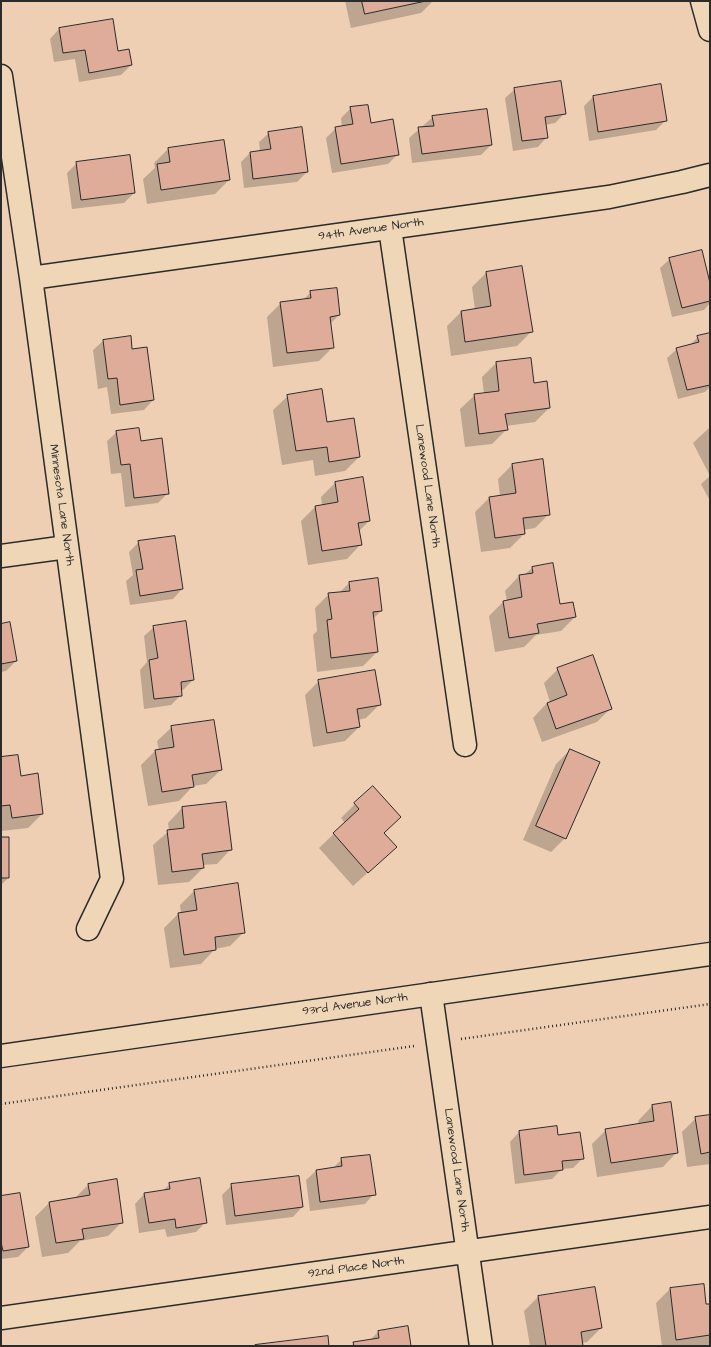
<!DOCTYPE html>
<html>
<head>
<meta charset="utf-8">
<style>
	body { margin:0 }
	#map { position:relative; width:711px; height:1347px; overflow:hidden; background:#eecfb3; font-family:"Architects Daughter",sans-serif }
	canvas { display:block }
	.frame { position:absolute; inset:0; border:2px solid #2b2b2b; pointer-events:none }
</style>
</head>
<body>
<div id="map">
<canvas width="711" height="1347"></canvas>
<div class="frame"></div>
</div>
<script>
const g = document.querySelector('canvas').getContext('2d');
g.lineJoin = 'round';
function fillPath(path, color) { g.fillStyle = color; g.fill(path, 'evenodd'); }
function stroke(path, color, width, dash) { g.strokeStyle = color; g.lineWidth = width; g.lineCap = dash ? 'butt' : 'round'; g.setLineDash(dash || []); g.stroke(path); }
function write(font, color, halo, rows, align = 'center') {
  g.font = font + ' "Architects Daughter",sans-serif'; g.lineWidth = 3; g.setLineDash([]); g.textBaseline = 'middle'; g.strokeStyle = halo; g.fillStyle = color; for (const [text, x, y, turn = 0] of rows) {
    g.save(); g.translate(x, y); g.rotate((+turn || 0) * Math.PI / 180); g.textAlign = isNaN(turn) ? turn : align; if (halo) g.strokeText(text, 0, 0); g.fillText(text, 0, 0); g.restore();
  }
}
fillPath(new Path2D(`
	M345 1H433L421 13 351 28Z
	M59 29 117 52 131 65 121 75 79 82 75 59 54 62 50 39Z
	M515 89 565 113 555 123 545 125 547 137 538 147 513 151 505 98Z
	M593 97 666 120 656 130 589 141 584 106Z
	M351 108 370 124 398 154 388 164 332 173 326 138 336 128 342 127 341 118Z
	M433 117 491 145 481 155 412 163 409 138Z
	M269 133 307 172 297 182 244 188 241 162 250 153 260 151 259 142Z
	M168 149 229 180 215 194 147 204 143 179 155 168 154 163Z
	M77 163 134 193 124 203 72 209 67 173Z
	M670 259 710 287V303L704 310 672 317 660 268Z
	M522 268 531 332 517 346 451 356 447 326 461 312 475 310 472 287 486 273Z
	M311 292 339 315 330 324 333 347 319 361 273 367 267 317 281 303 303 300Z
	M710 334V387L705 392 678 399 667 358 677 349 689 346 698 337Z
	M103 341 131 350 153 400 144 410 111 414 107 387 98 389 93 350Z
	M496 363 533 384 549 408 535 422 506 426V430L492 444 465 447 460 409 475 395 484 394 482 377Z
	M288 396 326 423 359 457 345 471 315 476 313 460 282 465 273 410Z
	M710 427V476L693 443Z
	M117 432 140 442 168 493 158 503 125 507 121 473 111 474 107 441Z
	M512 465 549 514 535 528 523 530 524 534 510 548 481 552 475 512 489 498 500 496 498 479Z
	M710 476V501L701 484Z
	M362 478 369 521 359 531 361 544 347 559 308 565 301 521 315 507 322 505 321 497 335 483Z
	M139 542 182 589 173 599 130 605 126 581 133 575 129 552Z
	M532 568 559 606 575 617 561 631 536 635 524 647 495 652 489 616 503 602 507 601 505 591 519 576 524 575Z
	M349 583 381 611 373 619 377 652 363 666 317 672 313 635 317 631 315 608 329 594 339 593Z
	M1 625 16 661 6 671 1 672Z
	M154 627 193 680 183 690H180L181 695 171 705 144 709 140 670 147 662 144 636Z
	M558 669 611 708 597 722 542 742 533 718 547 703 550 702 544 683Z
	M319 681 380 704 366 718 358 720 359 727 345 741 313 747 305 695Z
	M172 727 221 770 206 784 193 786 179 801 148 806 141 765 155 751H159L157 741Z
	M570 750 565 838 551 852 523 840 556 764Z
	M1 758 20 777 42 814 28 828 1 831Z
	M355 804 396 847 353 886 319 848 345 823 341 818Z
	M182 808 231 849 217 864 202 865 203 868 189 882 158 885 153 845 169 831 168 823Z
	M1 838 8 878 1 885Z
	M194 891 244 932 230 946 215 949 201 964 170 968 164 928 178 914 181 913 180 905Z
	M670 1103 677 1152 663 1167 597 1177 592 1144 606 1130 639 1124 638 1121 652 1106Z
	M710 1113V1164L687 1167 682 1132 696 1118 710 1116Z
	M519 1132 557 1136 583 1158 573 1168 562 1169 552 1179 515 1184 510 1142Z
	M342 1159 374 1194 365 1204 310 1211 306 1180 316 1171 333 1168Z
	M170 1184 206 1222 196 1232 167 1237 165 1229 139 1233 135 1204 144 1194 161 1192Z
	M88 1185 122 1222 108 1236 80 1241 68 1253 42 1257 35 1217 50 1202 75 1198Z
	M232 1185 302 1207 293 1217 226 1225 222 1195Z
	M1 1197 28 1247 18 1257 1 1259Z
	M670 1289 706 1306 710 1305V1346H662L656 1303Z
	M538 1297 601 1328 587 1342 582 1343V1346H530L524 1311Z
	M378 1332 410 1346H351L354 1343 369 1341Z`), '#0003');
const building = new Path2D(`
	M362 1H426L365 14Z
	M113 19 118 51 129 49 132 65 89 73 85 50 63 53 59 28Z
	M561 81 566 114 545 117 548 138 522 141 514 88Z
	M661 84 667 121 598 132 593 96Z
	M368 105 371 123 393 119 399 155 341 164 335 127 353 124 350 107Z
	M487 109 492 145 422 154 418 127 434 126 432 116Z
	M302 127 308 172 253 179 250 152 271 149 268 132Z
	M224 140 230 180 161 190 157 164 170 162 168 148Z
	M130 155 135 193 81 200 76 162Z
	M702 250 710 283V301L682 308 669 258Z
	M522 266 533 332 465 342 461 311 491 306 486 272Z
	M337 288 340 315 330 317 334 348 287 353 280 302 311 298 310 291Z
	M710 333V385L687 390 676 348 699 342 697 336Z
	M131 336 132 349 147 347 154 400 120 405 117 378 108 379 103 340Z
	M531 358 534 383 547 381 550 408 505 414 508 430 479 434 474 394 499 391 496 362Z
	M322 389 327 422 354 418 360 457 329 462 327 447 296 451 287 395Z
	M139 428 141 441 162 438 169 494 134 498 130 464 121 465 116 431Z
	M543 459 550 515 523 518 525 534 495 538 489 497 516 493 512 464Z
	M363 477 370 521 358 523 362 545 322 551 315 506 338 502 335 482Z
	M175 536 183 589 140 596 136 570 143 569 138 541Z
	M553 563 560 604 573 602 576 617 537 624 539 633 509 638 503 601 522 597 519 575 533 573 532 567Z
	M378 578 382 611 373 612 378 652 331 658 327 620 332 619 328 593 350 591 349 582Z
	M186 621 194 680 181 682 182 696 154 699 149 660 158 658 153 626Z
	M10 622 17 661 1 664V624Z
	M593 655 612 709 556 729 547 703 567 695 557 668Z
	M375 670 381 705 357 709 360 727 327 733 318 680Z
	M214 720 222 770 192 775 194 787 162 792 155 750 174 747 171 726Z
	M570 749 600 762 566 839 536 826Z
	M18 755 21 776 38 773 43 814 12 818 10 805 1 806V757Z
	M373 786 401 817 384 833 397 847 368 873 333 833 359 809 354 803Z
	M226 802 232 850 202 854 204 868 172 872 167 830 184 828 182 807Z
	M1 837H9V878H1Z
	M238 883 245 933 215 937 216 950 184 955 178 913 197 910 194 890Z
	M671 1102 678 1153 611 1163 605 1129 654 1121 652 1105Z
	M710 1115V1152L701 1154 695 1117Z
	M557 1126 558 1135 580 1132 584 1159 562 1161 563 1170 524 1175 519 1131Z
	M370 1155 376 1195 320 1202 316 1170 342 1166 341 1158Z
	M299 1176 303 1207 235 1216 231 1184Z
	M200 1178 207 1223 176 1228 175 1219 149 1223 144 1193 170 1189 169 1183Z
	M117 1179 123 1223 82 1229 84 1239 56 1243 49 1202 90 1195 88 1184Z
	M20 1193 29 1247 3 1251 1 1242V1196Z
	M704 1284 706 1304H710V1335L676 1340 670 1288Z
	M595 1287 602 1328 581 1332 583 1346H546L538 1296Z
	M408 1326 411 1346H354L353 1342 379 1338 378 1331Z
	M328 1336 329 1346H255V1345Z`);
fillPath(building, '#dfac9a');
stroke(building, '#2b2b2b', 1);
const minor = new Path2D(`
	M702 1 710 30
	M1 76 31 278 112 879 88 929
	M390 228 465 745
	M31 278 609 197 682 182 710 175
	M1 556 67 547
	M431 994 481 1346
	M1 1318 710 1217`);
const major = new Path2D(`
	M1 1056 710 954`);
stroke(minor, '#2b2b2b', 25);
stroke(major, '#2b2b2b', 25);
stroke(new Path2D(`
	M461 1039 710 1004
	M1 1104 414 1046`), '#2b2b2b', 2.5, [1, 3]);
stroke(minor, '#efd6b7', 22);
stroke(major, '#efd6b7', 22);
write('12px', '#2b2b2b', '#efd6b7', [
	["94th Avenue North",371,230,-8],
	["Lanewood Lane North",427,486,82],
	["Minnesota Lane North",61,505,82],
	["93rd Avenue North",355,1005,-8],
	["Lanewood Lane North",456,1170,82],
	["92nd Place North",356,1268,-8]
]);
</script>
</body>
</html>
